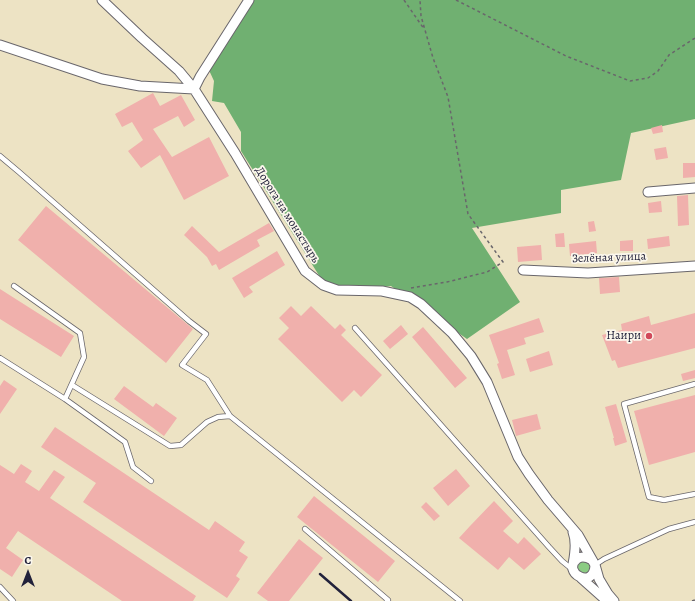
<!DOCTYPE html>
<html>
<head>
<meta charset="utf-8">
<style>
	body { margin:0 }
	#map { position:relative; width:695px; height:601px; overflow:hidden; background:#ede3c4; font-family:Alegreya,serif }
	canvas { display:block }
	.north { position:absolute; left:8px; top:553px; width:40px; height:40px; -webkit-text-stroke:3px #fbf7ec; paint-order:stroke; rotate:0deg; font-size:11px; font-weight:700; line-height:16px; text-align:center; color:#22223b }
	.north::after { content:''; display:block; margin:auto; width:14px; height:18px; background:#22223b; clip-path:polygon(50% 0,100% 100%,50% 72%,0 100%) }
</style>
</head>
<body>
<div id="map">
<canvas width="695" height="601"></canvas>
<div class="north">С</div>
</div>
<script>
const g = document.querySelector('canvas').getContext('2d');
g.lineJoin = 'round';
function fillPath(path, color) { g.fillStyle = color; g.fill(path, 'evenodd'); }
function stroke(path, color, width, dash) { g.strokeStyle = color; g.lineWidth = width; g.lineCap = dash ? 'butt' : 'round'; g.setLineDash(dash || []); g.stroke(path); }
function write(font, color, halo, rows, align = 'center') {
  g.font = font + ' Alegreya,serif'; g.lineWidth = 3.5; g.setLineDash([]); g.textBaseline = 'middle'; g.strokeStyle = halo; g.fillStyle = color; for (const [text, x, y, turn = 0] of rows) {
    g.save(); g.translate(x, y); g.rotate((+turn || 0) * Math.PI / 180); g.textAlign = isNaN(turn) ? turn : align; if (halo) g.strokeText(text, 0, 0); g.fillText(text, 0, 0); g.restore();
  }
}
fillPath(new Path2D(`
	M578 567a6 6 0 1 1 12 0a6 6 0 1 1-12 0Z`), '#8bcc83');
fillPath(new Path2D(`
	M251 0H695V119L631 133 621 180 561 190V213L472 228 520 302 467 339 391 286 330 293 241 151V132L224 103 212 101 214 81 208 68Z`), '#70b071');
fillPath(new Path2D(`
	M153 93 160 106 181 95 195 120 184 127 178 116 153 129 172 157 209 137 229 176 184 200 160 155 141 168 128 151 143 140 132 122 122 127 115 114Z
	M662 125 663 132 653 134 651 128Z
	M666 147 668 158 656 160 654 149Z
	M683 163H695V177L683 178Z
	M688 195 689 225 678 226 677 196Z
	M661 201 662 212 649 213 648 203Z
	M46 206 193 329 166 363 18 240Z
	M594 221 596 231 589 232 588 222Z
	M269 223 274 231 257 240 260 246 219 270 216 264 212 266 207 257 184 235 192 226 219 252Z
	M564 233 565 247H556L555 234Z
	M669 236 670 246 648 249 647 239Z
	M633 240V251H620V241Z
	M596 241 597 253 570 256 569 244Z
	M541 245 542 260 518 262 517 247Z
	M277 251 285 265 249 287 253 292 244 298 232 278Z
	M619 277 620 292 600 294 599 278Z
	M0 289 74 336 61 357 0 319Z
	M291 306 301 316 311 306 335 329 340 324 346 330 341 335 382 375 361 397 354 390 342 402 278 339 289 328 279 318Z
	M695 313V348L618 368 615 360 612 361 602 335 622 330 621 324 649 316 651 325Z
	M539 318 544 332 524 338 526 344 507 350 515 375 502 379 497 364 499 363 489 335Z
	M401 325 408 334 390 349 383 341Z
	M423 327 467 378 455 388 412 337Z
	M549 351 553 365 530 372 526 359Z
	M695 370V378L683 381 681 374Z
	M4 380 17 389 0 414V386Z
	M124 386 153 407 156 403 177 418 164 436 114 399Z
	M695 395V452L649 465 634 411Z
	M616 404 627 442 615 446 613 438H614L605 407Z
	M537 414 541 429 516 436 512 420Z
	M55 427 209 530 215 521 245 542 239 551 248 557 236 576 240 579 227 598 83 502 96 483 41 447Z
	M21 464 32 471 25 482 39 491 54 470 65 477 50 498 196 596 193 601H122L18 531 6 548 23 560 12 577 0 569V465L14 474Z
	M456 469 470 486 448 506 433 488Z
	M314 496 395 561 378 582 297 517Z
	M494 501 513 521 503 531 518 544 524 537 541 554 524 570 509 557 498 570 459 538 470 526Z
	M426 502 440 516 434 521 421 507Z
	M299 539 323 558 289 601H268L257 593Z`), '#f0b0ac');
const service = new Path2D(`
	M0 156 19 172 189 321 206 334 182 365 207 380 230 416 460 601
	M14 286 80 333 84 357 65 399
	M355 328 549 547 562 561 573 570
	M0 358 65 399 125 442 133 467 151 481
	M695 384 624 404 649 497 664 500 695 494
	M72 385 170 446 181 445 207 422 218 417 230 416
	M305 529 388 600 387 601
	M595 565 604 559 669 529 695 522
	M0 587 13 601`);
const minor = new Path2D(`
	M102 0 142 38 179 71 194 89 235 153 305 271 323 285 337 290 382 291 410 297 421 304 452 333 471 356 487 382 518 457 529 474 548 500 578 535 595 565 599 579 608 594 614 601
	M0 45 102 79 140 86 194 89
	M194 89 200 77 249 0
	M648 192 695 188
	M523 270 588 273 695 266
	M573 532C577 542 575 554 573 564
	M592 560C587 557 582 555 577 559 561 572 594 591 595 565
	M581 578 607 601`);
stroke(service, '#69666b', 6);
stroke(minor, '#69666b', 11);
stroke(new Path2D(`
	M404 0 424 29
	M456 0 566 56 630 81 648 78 658 71 669 55 695 38
	M411 288 447 282 487 272 503 262 468 214 448 97 433 58 421 16 420 0
	M692 601 695 600`), '#69666b', 1.5, [3, 3]);
stroke(service, '#fff', 4.5);
stroke(minor, '#fff', 9);
stroke(new Path2D(`
	M320 574 351 601`), '#22223b', 2.5);
for (const [x, y, r, color] of [
	[649,336,4,"#d1495b"]
]) { const dot = new Path2D(); dot.arc(x, y, r, 0, 2 * Math.PI); g.fillStyle = color; g.fill(dot); stroke(dot, '#fbf7ec', 1.5); }
write('12px', '#22223b', '#fbf7ec', [
	["Дорога на монастырь",287,215,58],
	["Зелёная улица",609,258,-2]
]);
write('12px', '#22223b', '#fbf7ec', [
	["Наири",641,336]
], 'right');
</script>
</body>
</html>
